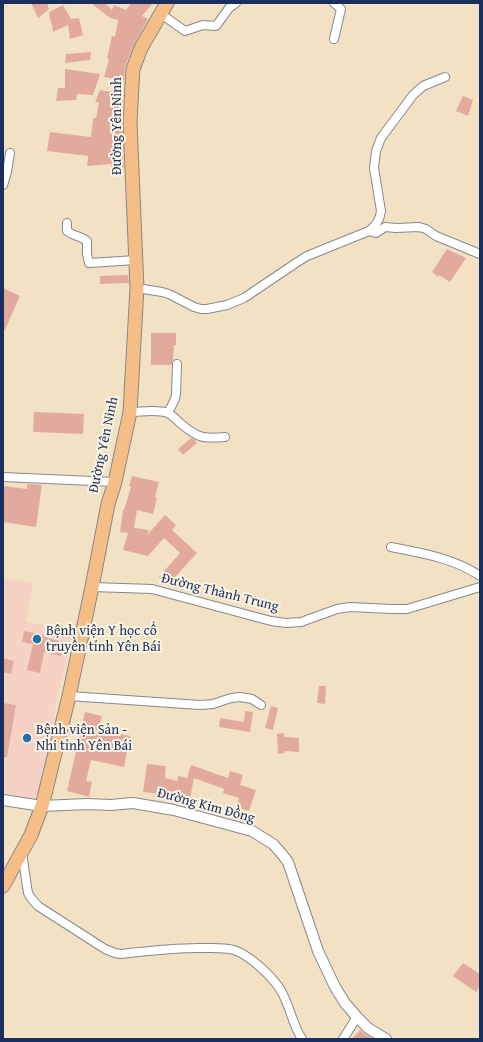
<!DOCTYPE html>
<html>
<head>
<meta charset="utf-8">
<style>
	body { margin:0 }
	#map { position:relative; width:483px; height:1042px; overflow:hidden; background:#f2e2c3; font-family:"Gentium Book Plus",serif }
	canvas { display:block }
	.frame { position:absolute; inset:0; border:4px solid #1b2f5e; pointer-events:none }
</style>
</head>
<body>
<div id="map">
<canvas width="483" height="1042"></canvas>
<div class="frame"></div>
</div>
<script>
const g = document.querySelector('canvas').getContext('2d');
g.lineJoin = 'round';
function fillPath(path, color) { g.fillStyle = color; g.fill(path, 'evenodd'); }
function stroke(path, color, width, dash) { g.strokeStyle = color; g.lineWidth = width; g.lineCap = dash ? 'butt' : 'round'; g.setLineDash(dash || []); g.stroke(path); }
function write(font, color, halo, rows, align = 'center') {
  g.font = font + ' "Gentium Book Plus",serif'; g.lineWidth = 4; g.setLineDash([]); g.textBaseline = 'middle'; g.strokeStyle = halo; g.fillStyle = color; for (const [text, x, y, turn = 0] of rows) {
    g.save(); g.translate(x, y); g.rotate((+turn || 0) * Math.PI / 180); g.textAlign = isNaN(turn) ? turn : align; if (halo) g.strokeText(text, 0, 0); g.fillText(text, 0, 0); g.restore();
  }
}
fillPath(new Path2D(`
	M3 578 33 583 26 622 74 630 59 689 42 788 33 799 3 793Z`), '#f6d2c4');
fillPath(new Path2D(`
	M31 3H47L49 9 38 18Z
	M91 3H105L112 10 114 5 126 10 131 3H153L142 16 148 19 134 45 125 66 124 80 104 77 109 59H107L112 36 115 37 118 20 110 18Z
	M63 5 71 19 79 18 83 35 70 39 68 25 53 32 51 20 50 21 49 12Z
	M91 52 90 60 65 63 66 54Z
	M65 69 100 74 93 95 77 94 76 100 56 101 58 88H65Z
	M100 90 116 93 115 96 123 97 122 123 123 151 122 155H123L124 167 112 168 111 164 87 166 88 156 47 151 50 132 91 137 93 118H96L99 102H95Z
	M463 96 473 100 468 116 456 111Z
	M447 249 466 258 450 282 439 275 438 277 432 272Z
	M128 275 129 283 100 284V276Z
	M3 288 20 296 3 334Z
	M151 333H176V345H174L173 360 171 365H151Z
	M34 412 84 414 83 434 33 432Z
	M191 438 195 440 197 443 183 455 178 449Z
	M132 476 159 482 155 497 157 498 153 514 137 510 134 528 149 530 147 535 165 515 176 525 172 530 197 553 168 585 159 577 180 553 164 538 148 556 123 550 128 533 120 532 123 510H124L131 487 129 486Z
	M27 484 42 485 36 527 3 522V486L27 489Z
	M24 631 48 636 47 638 64 642 61 656 44 652 40 673 27 670 33 644 22 642Z
	M3 658 14 661 11 674 3 672Z
	M319 686H326L325 704 317 703Z
	M3 703 16 705 7 757H3Z
	M271 706 278 708 273 730 265 728Z
	M245 711 253 712 250 732 219 727 220 718 244 722Z
	M85 712 102 716 98 730 130 736 124 767 91 760 86 781 92 782 89 797 67 791Z
	M284 733V737L299 738V752L285 751V753L278 754 277 734Z
	M147 764 166 766 165 778 177 781 178 776 187 778 191 765 228 778 230 771 243 775 240 785 256 790 249 811 236 807 239 798 223 793 224 789 194 778 189 803 182 801 168 800 169 795 143 792Z
	M463 963 480 974V986L476 992 453 976Z
	M360 1030 365 1034 374 1039H352Z`), '#e2aa9d');
const minor = new Path2D(`
	M334 3 341 9 334 39
	M161 14 185 31 203 25 216 26 229 8 236 3
	M3 185 7 172 10 153
	M67 223V231C73 236 81 236 87 241V254L89 263 136 260
	M369 231 376 233 385 227 396 228 419 227 426 229 436 236 480 254
	M137 288 162 292 169 294 194 307 201 309H207L227 305 244 298 296 263 307 256 369 231C376 225 380 220 381 211L374 168 376 151 381 138 413 95 423 86 445 77
	M130 412C141 412 158 409 168 413 172 415 176 419 180 423 198 438 202 439 225 437
	M168 413 175 399 176 394 177 364
	M3 477 115 482
	M391 547C421 553 454 558 480 576
	M92 587 152 589 271 621 286 623 301 622 337 609 350 607 391 609H407L480 587
	M69 696 200 705 213 704 231 698 240 697 252 699 261 705
	M22 853 28 893 31 898 38 906 105 949 115 953 121 954C147 951 173 948 200 948 211 948 223 947 234 950 249 955 271 975 280 989 290 1005 292 1024 302 1039
	M343 1039 357 1017`);
const tertiary = new Path2D(`
	M3 800 42 806 87 804 111 805 133 803 174 810 252 831 273 844 281 853 288 862 318 951 335 987 345 1003 357 1017 368 1028 386 1039`);
const primary = new Path2D(`
	M3 886 31 835 42 806 69 696 92 587 108 504 115 482 130 412 137 288 130 123 132 84 133 69 141 48 167 3`);
stroke(minor, '#868890', 10);
stroke(tertiary, '#868890', 12);
stroke(primary, '#868890', 15);
stroke(minor, '#fff', 8);
stroke(tertiary, '#fff', 10);
stroke(primary, '#f5be86', 13);
for (const [x, y, r, color] of [
	[37,639,5,"#1f6fb2"],
	[27,738,5,"#1f6fb2"]
]) { const dot = new Path2D(); dot.arc(x, y, r, 0, 2 * Math.PI); g.fillStyle = color; g.fill(dot); stroke(dot, '#fcf5e5', 1.5); }
write('14px', '#1b2f5e', '#fcf5e5', [
	["Đường Yên Ninh",117,126,-90],
	["Đường Yên Ninh",104,445,-78],
	["Đường Thành Trung",220,593,14],
	["Đường Kim Đồng",206,806,15]
]);
write('14px', '#1b2f5e', '#fcf5e5', [
	["Bệnh viện Y học cổ",46,631],
	["truyền tỉnh Yên Bái",46,647],
	["Bệnh viện Sản -",36,730],
	["Nhi tỉnh Yên Bái",36,746]
], 'left');
</script>
</body>
</html>
